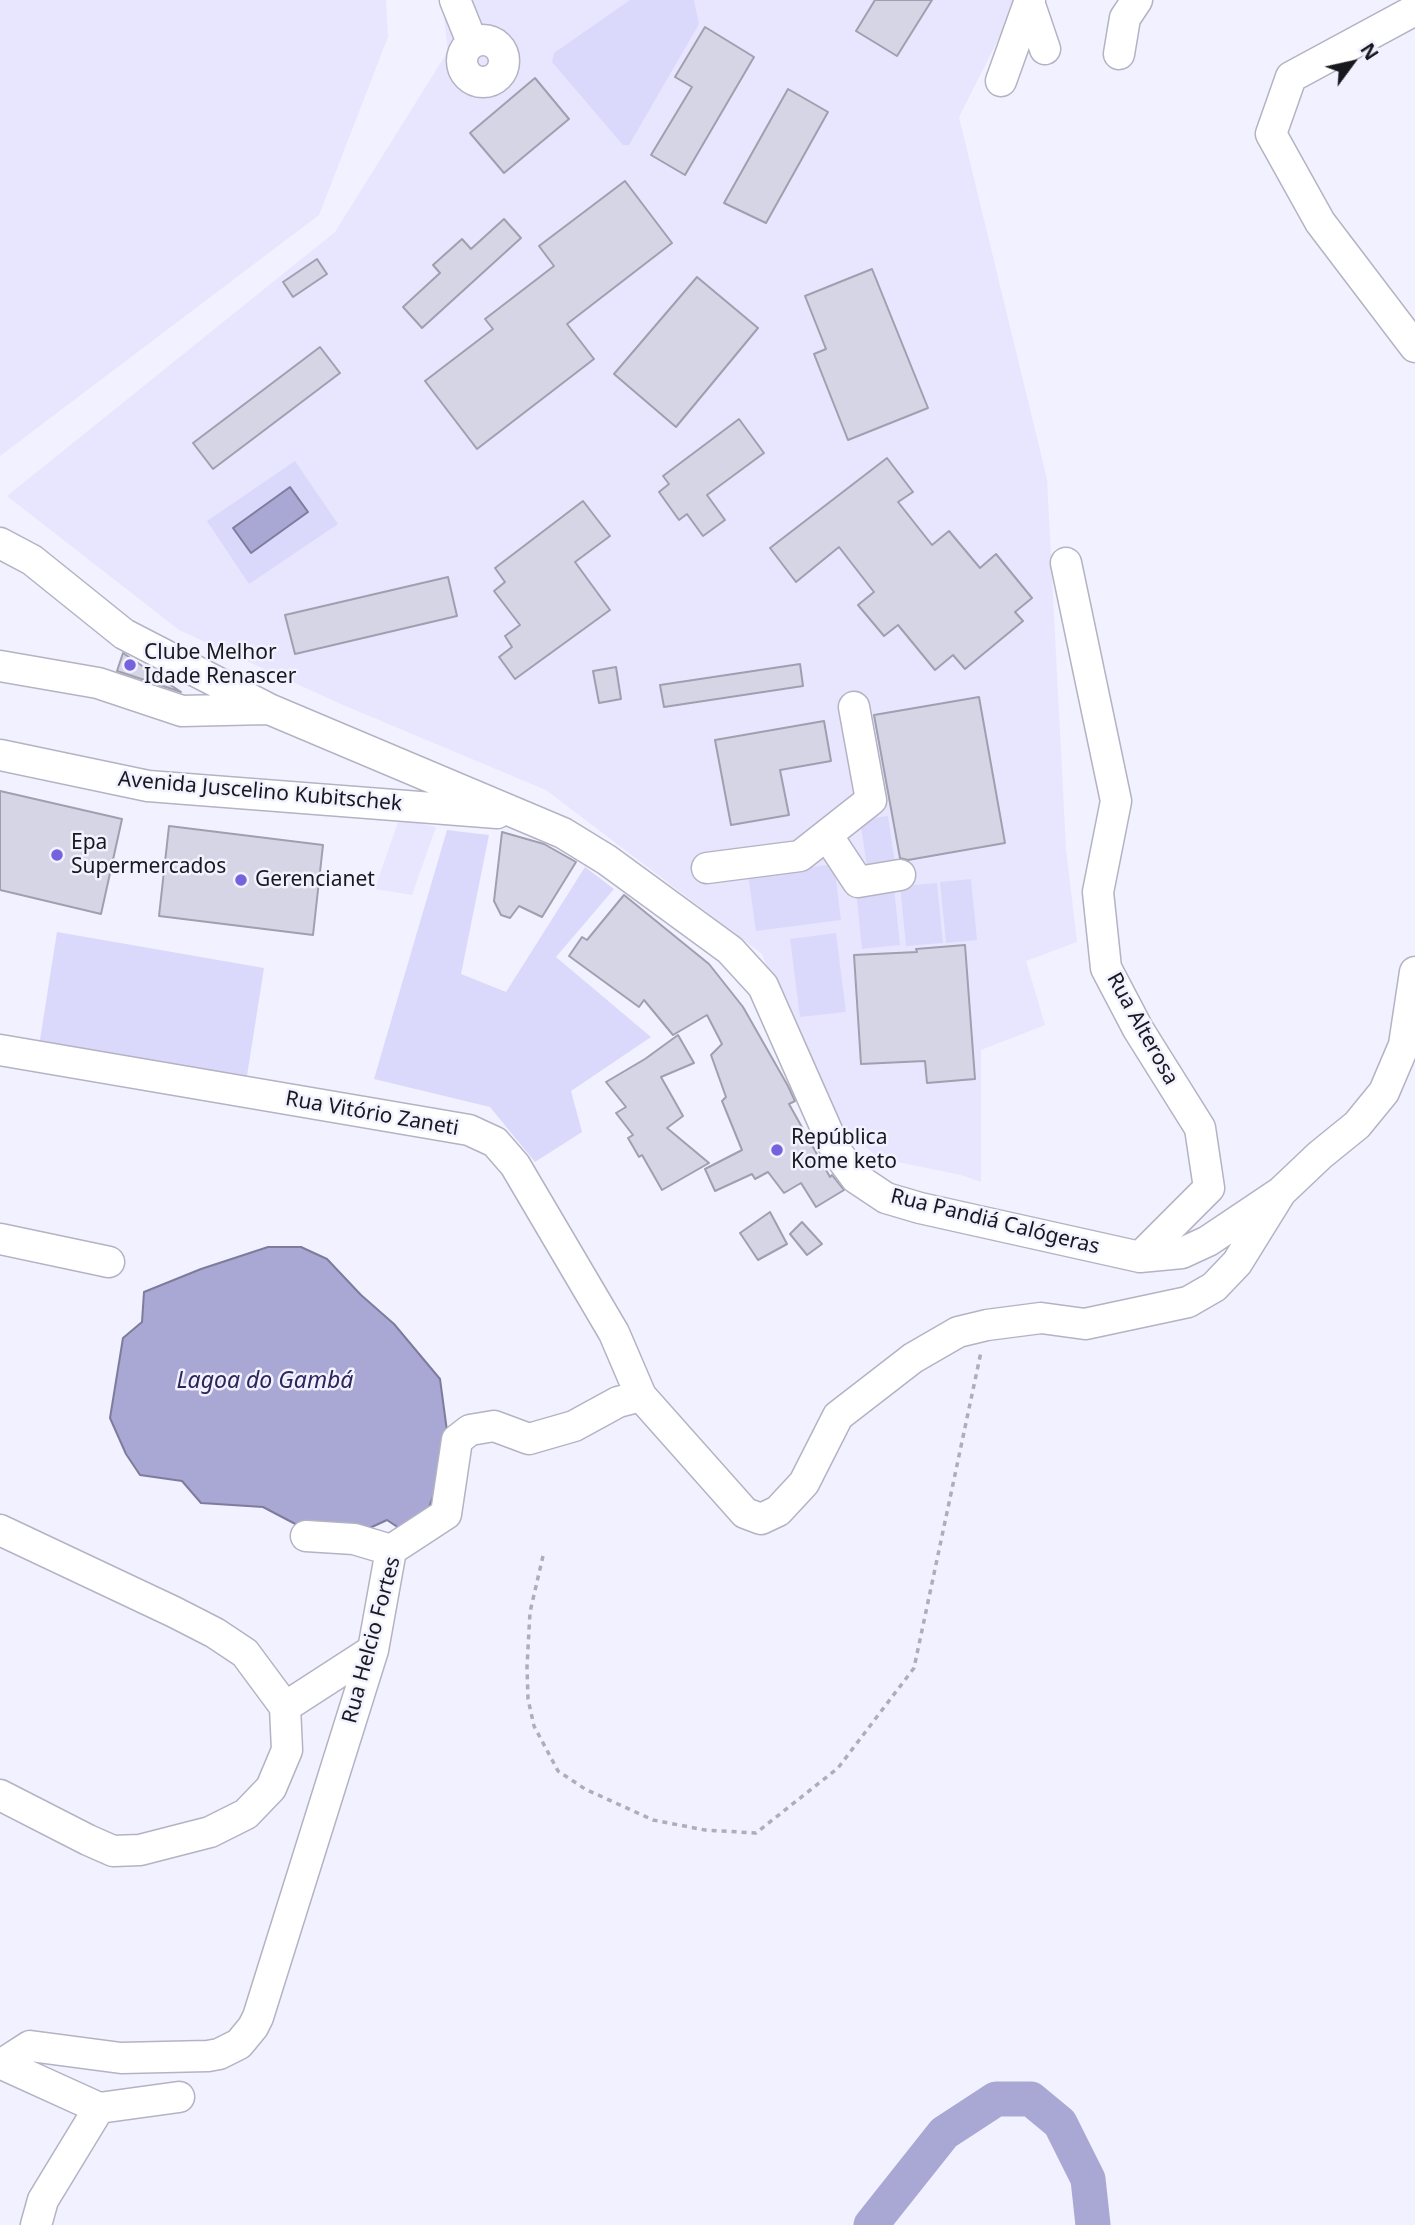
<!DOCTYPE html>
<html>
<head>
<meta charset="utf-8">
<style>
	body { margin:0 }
	#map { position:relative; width:1415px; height:2225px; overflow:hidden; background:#f1f1ff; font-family:"Noto Sans",sans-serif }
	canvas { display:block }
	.north { position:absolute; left:1317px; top:28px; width:70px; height:70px; -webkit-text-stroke:5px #f1f1ff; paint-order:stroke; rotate:57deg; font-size:19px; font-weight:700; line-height:28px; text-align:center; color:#19181e }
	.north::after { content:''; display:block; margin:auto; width:24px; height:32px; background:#19181e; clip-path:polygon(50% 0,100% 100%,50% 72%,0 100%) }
</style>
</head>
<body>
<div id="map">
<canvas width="1415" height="2225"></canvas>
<div class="north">N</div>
</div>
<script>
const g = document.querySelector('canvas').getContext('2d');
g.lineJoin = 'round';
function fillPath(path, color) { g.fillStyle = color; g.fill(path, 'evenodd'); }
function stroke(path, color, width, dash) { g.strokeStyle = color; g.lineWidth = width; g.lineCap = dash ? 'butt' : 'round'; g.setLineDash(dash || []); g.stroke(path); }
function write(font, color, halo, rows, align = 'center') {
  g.font = font + ' "Noto Sans",sans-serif'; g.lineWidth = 5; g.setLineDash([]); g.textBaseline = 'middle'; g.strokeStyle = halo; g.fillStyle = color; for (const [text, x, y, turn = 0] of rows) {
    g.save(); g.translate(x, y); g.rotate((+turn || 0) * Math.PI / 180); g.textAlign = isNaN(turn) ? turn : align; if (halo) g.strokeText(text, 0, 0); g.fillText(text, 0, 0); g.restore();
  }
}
fillPath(new Path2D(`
	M0 0H386L388 37 319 215 0 456Z
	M442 0H1018L959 117 1047 479 1066 849 1077 942 1026 961 1045 1025 981 1050V1182L961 1175 878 1158 822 1107 762 954 546 790 343 705 179 630 7 496 335 232 448 51Z
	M399 819 436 827 412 895 375 889Z`), '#e7e6fe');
fillPath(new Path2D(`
	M630 0H694L699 24 629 145H623L552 62 554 53Z
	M295 461 338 524 249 584 207 521Z
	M888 816 896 870 868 874 860 820Z
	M447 830 489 835 461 974 506 992 585 867 614 889 556 957 651 1037 571 1091 582 1132 535 1162 490 1107 374 1079Z
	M834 864 841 920 756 931 748 875Z
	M971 879 977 940 946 943 940 882Z
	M937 883 943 943 906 946 900 886Z
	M894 888 900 945 862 949 856 892Z
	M57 932 264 968 246 1082 39 1046Z
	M836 933 846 1012 800 1017 790 939Z`), '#dbd9fb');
const water = new Path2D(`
	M290 487 308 512 251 553 233 528Z
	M268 1247H301L327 1259 361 1295 394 1324 440 1379 447 1431 434 1494 426 1515 402 1530 387 1520 361 1532 303 1528 263 1507 201 1503 182 1481 140 1475 126 1454 110 1418 123 1338 142 1322 144 1292 201 1269Z`);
fillPath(water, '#a9a7d3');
stroke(water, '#7e7c9d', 2);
stroke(new Path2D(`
	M871 2225 944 2133 996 2099H1031L1060 2123 1088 2179 1093 2225`), '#a9a7d3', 35);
const building = new Path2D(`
	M875 0H932L897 56 856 31Z
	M705 27 754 57 685 175 651 155 692 87 675 77Z
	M535 78 569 119 504 173 470 133Z
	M788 89 828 112 766 223 724 203Z
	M625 181 672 243 567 324 594 359 477 449 425 381 493 329 485 319 554 266 539 246Z
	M504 219 521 238 422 328 403 307 440 273 433 265 462 239 471 249Z
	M317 259 327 274 293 297 283 282Z
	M872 269 928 408 848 440 814 354 826 349 805 296Z
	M697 277 758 328 676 427 614 374Z
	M320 347 340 373 213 469 193 443Z
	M739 419 764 453 707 495 725 520 703 536 687 514 679 520 659 492 669 484 663 476Z
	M887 458 913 492 898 502 932 545 949 531 980 568 996 554 1032 598 1015 612 1023 621 965 669 953 655 935 670 898 625 884 636 858 605 874 592 839 547 796 582 770 548Z
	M583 501 610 536 575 562 610 610 515 679 499 657 512 647 505 636 520 625 494 591 505 582 495 568Z
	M448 577 457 616 295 654 285 615Z
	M123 653 181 692 117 671Z
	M800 664 803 686 664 707 660 685Z
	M616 667 621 699 599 703 593 671Z
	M979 697 1005 843 908 860 900 858 874 715Z
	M824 721 831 761 780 770 789 815 731 825 715 740Z
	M0 791 122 819 101 914 0 890Z
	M169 826 323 845 313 935 159 916Z
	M502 832 544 844 576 862 542 917 519 906 510 918 501 915 494 901Z
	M624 895 709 964 743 1007 788 1086 795 1101 789 1104 813 1147 830 1177 832 1175 844 1190 816 1207 801 1183 784 1193 768 1172 755 1179 752 1174 715 1191 705 1169 742 1150 722 1101 726 1097 711 1055 722 1044 707 1015 673 1035 644 1000 639 1007 569 956 582 937 587 940Z
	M965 945 975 1079 927 1083 925 1061 861 1064 854 955 917 952 916 949Z
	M678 1035 694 1063 661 1077 683 1116 667 1128 709 1163 662 1190 642 1155 639 1157 628 1138 633 1135 616 1113 626 1107 606 1082 645 1059Z
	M770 1212 787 1244 758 1260 740 1233Z
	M802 1222 822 1244 807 1255 790 1234Z`);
fillPath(building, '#d6d5e6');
stroke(building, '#a09faf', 2);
const minor = new Path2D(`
	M455 0 472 42
	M1029 2 1045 49
	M1415 10 1291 77 1271 134 1320 222 1415 347
	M462 61a21 21 0 1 1 42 0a21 21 0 1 1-42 0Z
	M1119 54 1125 18 1137 0
	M1001 81 1030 0
	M0 543 32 560 124 634 269 709 563 833 607 860 730 950 763 986 836 1151 856 1178 886 1198 920 1208 1140 1257 1182 1253 1208 1241 1281 1192 1320 1155 1357 1125 1384 1092 1404 1045 1415 972
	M1066 563 1116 801 1098 892 1106 968 1138 1029 1200 1128 1209 1188 1140 1257
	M0 666 98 683 182 711 266 709
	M0 755 148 786 497 813
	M827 835 858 882 900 875
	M707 868 800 856 871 800 854 707
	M0 1050 469 1130 495 1142 515 1165 614 1333 641 1396
	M0 1239 109 1262
	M0 1530 174 1612 215 1633 245 1653 285 1707 287 1750 271 1788 246 1814 210 1832 140 1850 113 1851 88 1840 0 1795
	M306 1536 354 1539 391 1550
	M285 1707 373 1650
	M0 2064H2L30 2046 121 2058 208 2056 219 2054 239 2044 253 2027 258 2017 373 1650 391 1550 446 1514 457 1440 470 1430 494 1426 529 1439 574 1426 618 1402 641 1396 745 1513 761 1519 778 1511 804 1483 838 1416 913 1358 958 1332 987 1325 1041 1318 1085 1324 1188 1302 1214 1287 1237 1263 1281 1192
	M2 2064 99 2108 179 2097
	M36 2225 43 2200 99 2108`);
stroke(minor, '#b3b3c3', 33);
stroke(new Path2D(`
	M543 1556 530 1612 527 1667 528 1699 534 1726 558 1771 585 1789 653 1820 705 1830 756 1833 838 1768 914 1668 981 1352`), '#aeaeb9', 3.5, [5, 5]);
stroke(minor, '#fff', 30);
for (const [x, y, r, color] of [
	[130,665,7,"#7762dd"],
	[57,855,7,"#7762dd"],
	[241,880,7,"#7762dd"],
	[777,1150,7,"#7762dd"]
]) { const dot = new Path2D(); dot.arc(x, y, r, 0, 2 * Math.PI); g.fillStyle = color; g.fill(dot); stroke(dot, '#f1f1ff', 2.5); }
write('21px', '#19181e', '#f1f1ff', [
	["Clube Melhor",144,653],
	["Idade Renascer",144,677],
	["Epa",71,843],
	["Supermercados",71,867],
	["Gerencianet",255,880],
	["República",791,1138],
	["Kome keto",791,1162]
], 'left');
write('21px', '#19181e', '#f1f1ff', [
	["Avenida Juscelino Kubitschek",260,792,5],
	["Rua Alterosa",1142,1029,61],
	["Rua Vitório Zaneti",372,1114,10],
	["Rua Pandiá Calógeras",995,1222,14],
	["Rua Helcio Fortes",372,1640,-75]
]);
write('italic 23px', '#2d245a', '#f1f1ff', [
	["Lagoa do Gambá",265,1381]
]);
</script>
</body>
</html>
